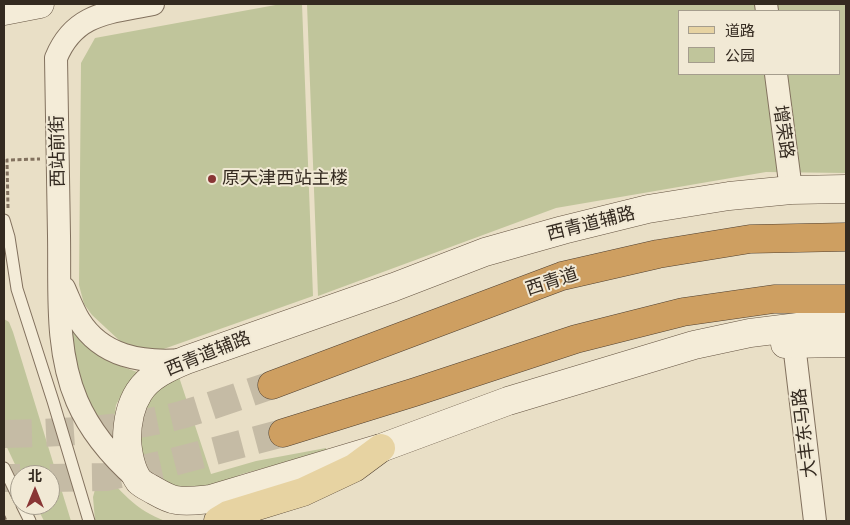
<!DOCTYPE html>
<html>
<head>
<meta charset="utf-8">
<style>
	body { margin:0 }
	#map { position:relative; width:850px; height:525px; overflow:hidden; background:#e9dfc6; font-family:"IBM Plex Serif","Noto Sans SC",serif }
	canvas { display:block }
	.frame { position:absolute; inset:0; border:5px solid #342a20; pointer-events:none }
	.legend { position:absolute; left:678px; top:10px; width:162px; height:65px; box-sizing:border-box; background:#f1e9d5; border:1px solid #a59d8d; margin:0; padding:6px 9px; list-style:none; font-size:15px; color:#342a20 }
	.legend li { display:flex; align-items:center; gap:10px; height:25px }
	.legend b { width:25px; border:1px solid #a59d8d }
	.north { position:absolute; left:10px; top:465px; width:50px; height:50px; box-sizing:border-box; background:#f1e9d5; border:1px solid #a59d8d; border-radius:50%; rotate:0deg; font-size:14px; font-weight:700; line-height:20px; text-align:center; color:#342a20 }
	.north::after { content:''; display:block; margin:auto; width:18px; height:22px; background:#893635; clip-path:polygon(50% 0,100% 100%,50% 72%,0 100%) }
</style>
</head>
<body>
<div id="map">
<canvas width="850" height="525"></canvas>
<div class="frame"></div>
<ul class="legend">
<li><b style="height:6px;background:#e7d3a2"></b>道路</li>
<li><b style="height:14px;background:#c0c59b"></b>公园</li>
</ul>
<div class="north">北</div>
</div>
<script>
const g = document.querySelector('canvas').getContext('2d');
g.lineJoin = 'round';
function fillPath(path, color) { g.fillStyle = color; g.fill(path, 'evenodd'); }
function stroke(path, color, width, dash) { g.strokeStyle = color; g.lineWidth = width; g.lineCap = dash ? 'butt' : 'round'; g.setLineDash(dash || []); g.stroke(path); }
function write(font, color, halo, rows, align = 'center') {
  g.font = font + ' "IBM Plex Serif","Noto Sans SC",serif'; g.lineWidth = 4; g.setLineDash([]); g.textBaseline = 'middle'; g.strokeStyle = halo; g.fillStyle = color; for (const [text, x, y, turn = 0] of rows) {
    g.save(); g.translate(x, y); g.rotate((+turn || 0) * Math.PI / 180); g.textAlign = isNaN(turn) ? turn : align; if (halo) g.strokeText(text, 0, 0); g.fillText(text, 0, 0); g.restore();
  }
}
fillPath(new Path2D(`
	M281 4H302L313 296 158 351 130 348 120 341 92 315 84 304 79 285 81 63 95 38Z
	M307 4H846V173L766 172 556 208 318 296ZM679 11H839V74H679Z
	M4 319 9 322 13 332 71 521H44L36 505H50V475H20L4 441Z
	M68 321C92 354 98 358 137 372L125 388 116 405 112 435 110 436 89 403 78 374Z
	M179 377 211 474 256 461 326 448 327 451 242 474 210 487 200 488 177 487 158 476 149 467 144 460 138 437 144 405 160 386Z
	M101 467C120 492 136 510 165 521H95L93 497Z`), '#c0c59b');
stroke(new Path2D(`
	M4 434C63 433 124 430 181 415 212 406 242 395 272 385
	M4 478H20
	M50 478 106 477 169 463 283 433`), '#c5bba5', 28, [28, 14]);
const lane = new Path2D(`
	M4 220 9 237 17 289 53 401 89 521
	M4 468 20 501
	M22 505 30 521`);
const street = new Path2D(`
	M766 4 767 11
	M776 74 791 190
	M64 288C69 299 73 310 79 320 102 357 142 363 182 360
	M794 344 815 521
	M137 479C113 458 90 431 77 401 55 350 60 291 59 236 58 177 57 118 56 58 75 12 110 13 153 4`);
const secondary = new Path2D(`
	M4 11 40 4
	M846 189 791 190 729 196 648 209 563 230 485 252 394 287 186 360C169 367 149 376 139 392 130 406 127 424 127 440 128 453 131 470 139 481 143 485 150 488 155 491 162 495 169 499 176 500 188 502 200 500 211 499L381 448 508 401 694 345 750 333 846 321
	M785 344 846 343`);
const primary = new Path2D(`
	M218 521 228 515 303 492 354 468 381 448`);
const highway = new Path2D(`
	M272 385 562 276 658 254 750 239 846 237
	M283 433 415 392 576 339 683 312 774 299H846`);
stroke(lane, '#82715e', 13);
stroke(street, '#82715e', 24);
stroke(secondary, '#645341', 29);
stroke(primary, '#504031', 29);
stroke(highway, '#504031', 29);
stroke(new Path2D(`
	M8 208 7 160 40 159
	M4 516 6 521`), '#82715e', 3, [4, 2.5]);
stroke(lane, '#f4ecd8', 11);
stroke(street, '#f4ecd8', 22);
stroke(secondary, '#f4ecd8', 28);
stroke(primary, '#e7d3a2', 28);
stroke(highway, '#ce9f61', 28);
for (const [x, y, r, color] of [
	[212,179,5,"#893635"]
]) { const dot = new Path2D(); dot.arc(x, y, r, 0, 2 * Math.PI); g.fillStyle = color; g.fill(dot); stroke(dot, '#f1e9d5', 2); }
write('18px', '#342a20', '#f1e9d5', [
	["增荣路",783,132,82],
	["西站前街",58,151,-91],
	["西青道辅路",591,224,-14],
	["西青道",552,282,-18],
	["西青道辅路",208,354,-22],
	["大丰东马路",805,433,-97]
]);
write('18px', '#342a20', '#f1e9d5', [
	["原天津西站主楼",222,179]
], 'left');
</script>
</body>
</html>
